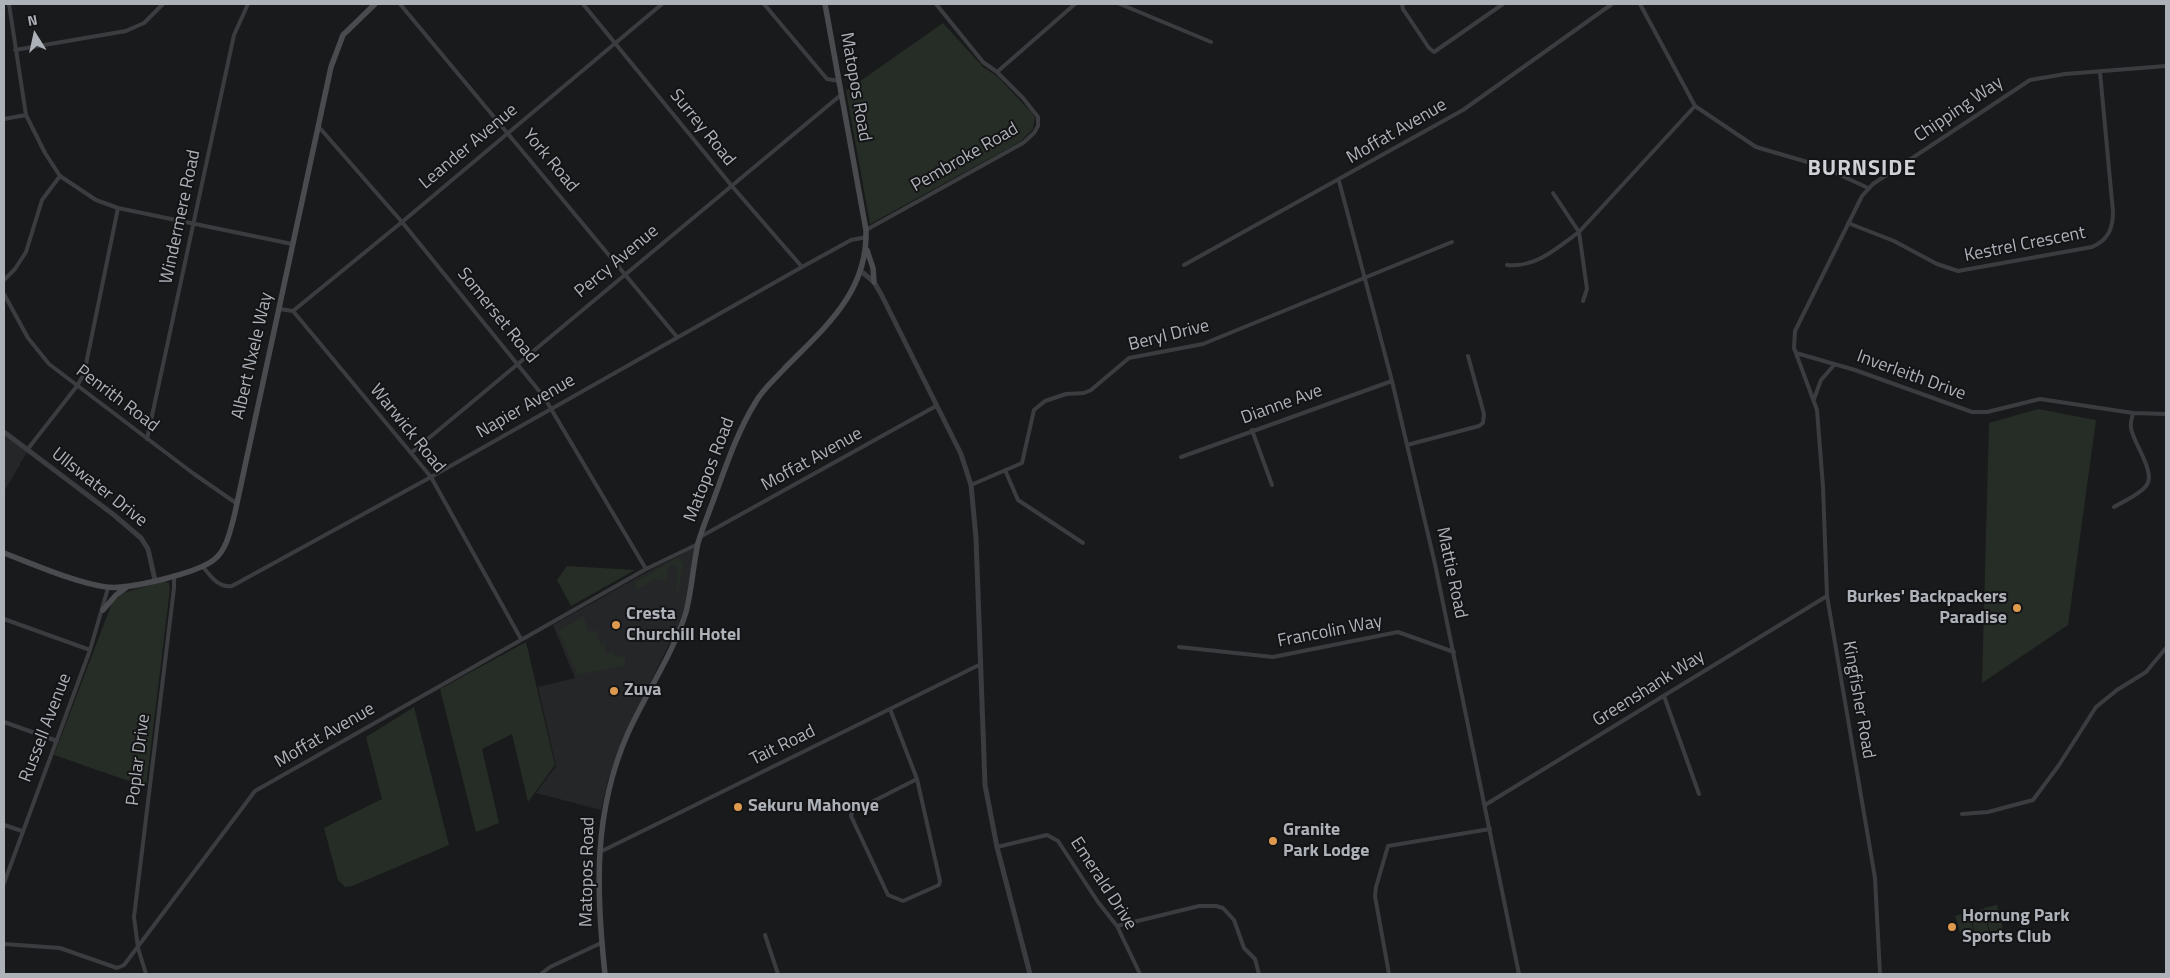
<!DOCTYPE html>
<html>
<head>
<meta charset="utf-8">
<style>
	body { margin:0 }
	#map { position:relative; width:2170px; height:978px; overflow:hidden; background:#191a1b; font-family:"Titillium Web",sans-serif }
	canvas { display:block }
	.frame { position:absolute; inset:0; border:5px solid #adb2b9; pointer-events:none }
	.north { position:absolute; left:10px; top:10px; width:50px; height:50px; -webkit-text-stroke:4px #141416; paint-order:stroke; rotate:350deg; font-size:14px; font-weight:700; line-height:20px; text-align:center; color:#adb2b9 }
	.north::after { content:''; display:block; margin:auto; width:18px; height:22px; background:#adb2b9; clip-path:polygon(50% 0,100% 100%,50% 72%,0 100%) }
</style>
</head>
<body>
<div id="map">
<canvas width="2170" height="978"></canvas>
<div class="frame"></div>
<div class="north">N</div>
</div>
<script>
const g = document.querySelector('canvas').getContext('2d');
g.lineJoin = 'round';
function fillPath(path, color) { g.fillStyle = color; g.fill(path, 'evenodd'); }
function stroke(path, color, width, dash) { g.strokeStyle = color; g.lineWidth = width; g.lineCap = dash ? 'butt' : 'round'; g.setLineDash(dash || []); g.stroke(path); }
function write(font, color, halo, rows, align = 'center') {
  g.font = font + ' "Titillium Web",sans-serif'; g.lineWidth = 4; g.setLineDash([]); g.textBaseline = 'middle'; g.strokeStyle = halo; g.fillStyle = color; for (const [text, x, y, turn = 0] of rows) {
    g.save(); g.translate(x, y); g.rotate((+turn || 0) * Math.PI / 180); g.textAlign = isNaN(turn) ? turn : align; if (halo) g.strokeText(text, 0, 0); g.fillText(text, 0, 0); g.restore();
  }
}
fillPath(new Path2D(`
	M4 435 27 452 4 492Z
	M696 547 688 595 678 626 625 734 608 780 601 810 536 793 556 766 538 687 575 678 553 625 647 572Z`), '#252628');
fillPath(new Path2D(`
	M943 23 983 67 998 77 1031 112 1035 118 1033 129 1020 142 870 224 846 91Z
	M2038 409 2096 420 2068 625 1982 683 1989 423Z
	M675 559H679L683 564 676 599 678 568 674 564 668 567 666 581 654 579 636 590 635 582Z
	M567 566 635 570 571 606 557 580Z
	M164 581 169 583 170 589 146 787 54 755 112 603 123 593Z
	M584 616 588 632 596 630 600 644 605 643V654L613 652 615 657 625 656V665L578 675 558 631Z
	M526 642 555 765 528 802 512 734 482 749 499 823 476 832 440 689Z
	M414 707 449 845 352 886 345 887 338 880 324 828 382 799 366 737Z
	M1997 905 2003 929 1990 932 1984 908Z
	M1983 909 1989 932 1976 936 1970 912Z
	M1969 912 1975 936 1962 939 1955 916Z`), '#262d26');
stroke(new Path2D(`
	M9 4 26 115 45 153 60 176 96 200 118 208 292 244
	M400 4 677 337
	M583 4 731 185 802 267
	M764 4 827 79 839 81
	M1120 4 1211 42
	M1402 4 1403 9 1429 48 1434 52 1503 4
	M1640 4 1695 106 1756 147 1821 166 1868 188
	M15 50 126 31 144 23 163 4
	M997 72 1075 4
	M4 119 26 115
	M318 126 402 222 544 397 646 569
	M1339 181 1392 381 1435 564 1519 974
	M1848 223 1894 241 1937 264 1958 271 2092 247C2108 240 2113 229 2113 212L2100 72
	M866 230 1023 143 1034 133 1038 126V117L1023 98 997 72 983 62 936 4
	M1184 265 1463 110 1612 4
	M1507 265C1536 268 1557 248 1579 232L1553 193
	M4 280 15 269 26 252 42 200 60 176
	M4 294 28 338 49 364 194 474 236 503
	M1583 301 1587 289 1579 232 1695 106
	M279 309 293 311 431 477 521 639
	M293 311 402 222 662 4
	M1796 353 1855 370 1972 412H1987L2040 399 2133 413 2166 414
	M1814 399 1821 380 1835 364
	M1252 430 1272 485
	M147 439 234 35 248 4
	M1407 445 1479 426 1483 423 1484 414 1468 356
	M27 450 77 386 84 374 118 208
	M411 453 842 94
	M1181 457 1392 381
	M1005 470 1018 500 1083 543
	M971 485 1022 463 1034 410 1045 401 1066 394 1084 393 1091 390 1129 358 1203 344 1452 242
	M2114 507C2124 501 2139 495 2146 486 2157 473 2133 443 2131 428 2130 423 2132 418 2133 413
	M700 537 936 406
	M203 567C211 576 218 588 232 586L431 477 802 267 851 240 867 237
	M4 619 90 650
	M1179 647 1273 657 1398 632 1454 652
	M1664 696 1699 794
	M890 709 917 779 940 881 939 885 903 901 888 895 851 816 852 812 917 779
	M4 722 57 741
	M1485 805 1827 596
	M1962 814 1988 812 2033 800 2059 765 2096 707 2117 690 2146 672 2166 648
	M4 825 22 831
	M997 847 1047 835 1058 841 1098 902 1117 926 1140 974
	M600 852 979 665
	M4 883 90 650 108 588
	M1117 926 1199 906H1216L1223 908 1234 920 1244 948 1255 959 1259 974
	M765 935 778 974
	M4 944 60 948 117 968 124 965 255 791 646 569 698 544
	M146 974 138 948 134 917 174 588V575
	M541 974 550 967 601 943
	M1389 974 1375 896 1376 887 1388 846 1490 829
	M1880 974 1875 878 1827 596 1823 487 1817 410 1794 348 1795 331 1862 196 1873 184 2030 80 2065 74 2166 66`), '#3b3c40', 4);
stroke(new Path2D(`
	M862 272 874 282 881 294 961 454 971 485 976 538 985 785 997 847 1030 974
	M4 432 114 515 141 538 148 549 155 580`), '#3b3c40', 5);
stroke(new Path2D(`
	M867 250 873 268 874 282
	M4 553C33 564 76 583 106 587 127 590 200 573 216 558 227 548 230 531 234 517L331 67 343 35 375 4
	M103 610 116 595 127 587
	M605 974C596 891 593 812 628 733 646 693 673 654 686 612 692 589 693 566 698 543 703 526 710 510 716 493 727 463 738 431 755 403 762 390 774 380 784 369 824 328 868 293 866 230L825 4`), '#494b4f', 5.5);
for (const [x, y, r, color] of [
	[2017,608,5,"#dd9a4f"],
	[616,625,5,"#dd9a4f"],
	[614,691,5,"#dd9a4f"],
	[738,807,5,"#dd9a4f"],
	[1273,841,5,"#dd9a4f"],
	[1952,927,5,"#dd9a4f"]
]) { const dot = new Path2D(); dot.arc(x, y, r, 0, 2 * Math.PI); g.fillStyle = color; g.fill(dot); stroke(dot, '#141416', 2); }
write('18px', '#adb2b9', '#141416', [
	["Matopos Road",855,87,80],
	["Chipping Way",1959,110,-34],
	["Surrey Road",702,128,51],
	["Moffat Avenue",1397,132,-30],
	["Leander Avenue",469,147,-40],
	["Pembroke Road",965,158,-30],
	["York Road",550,161,50],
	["Windermere Road",181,217,-78],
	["Kestrel Crescent",2025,245,-11],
	["Percy Avenue",617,262,-40],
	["Somerset Road",497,316,51],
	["Beryl Drive",1169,336,-14],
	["Albert Nxele Way",253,356,-77],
	["Inverleith Drive",1911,376,20],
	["Penrith Road",117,399,37],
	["Dianne Ave",1282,405,-20],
	["Napier Avenue",526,407,-30],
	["Warwick Road",407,429,51],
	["Moffat Avenue",812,460,-29],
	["Matopos Road",710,470,-69],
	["Ullswater Drive",99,488,38],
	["Mattie Road",1451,573,78],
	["Francolin Way",1330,632,-11],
	["Greenshank Way",1649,689,-32],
	["Kingfisher Road",1858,700,80],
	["Russell Avenue",46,728,-69],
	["Moffat Avenue",325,736,-30],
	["Tait Road",783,746,-26],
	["Poplar Drive",139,760,-83],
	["Matopos Road",588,872,-89],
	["Emerald Drive",1103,884,57]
]);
write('bold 18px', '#adb2b9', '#141416', [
	["Burkes' Backpackers",2007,598,"right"],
	["Paradise",2007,619,"right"],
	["Cresta",626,615],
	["Churchill Hotel",626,636],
	["Zuva",624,691],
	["Sekuru Mahonye",748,807],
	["Granite",1283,831],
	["Park Lodge",1283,852],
	["Hornung Park",1962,917],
	["Sports Club",1962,938]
], 'left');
g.letterSpacing = '1px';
write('bold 22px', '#ced1d6', '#141416', [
	["BURNSIDE",1862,170]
]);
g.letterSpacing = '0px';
</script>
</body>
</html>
